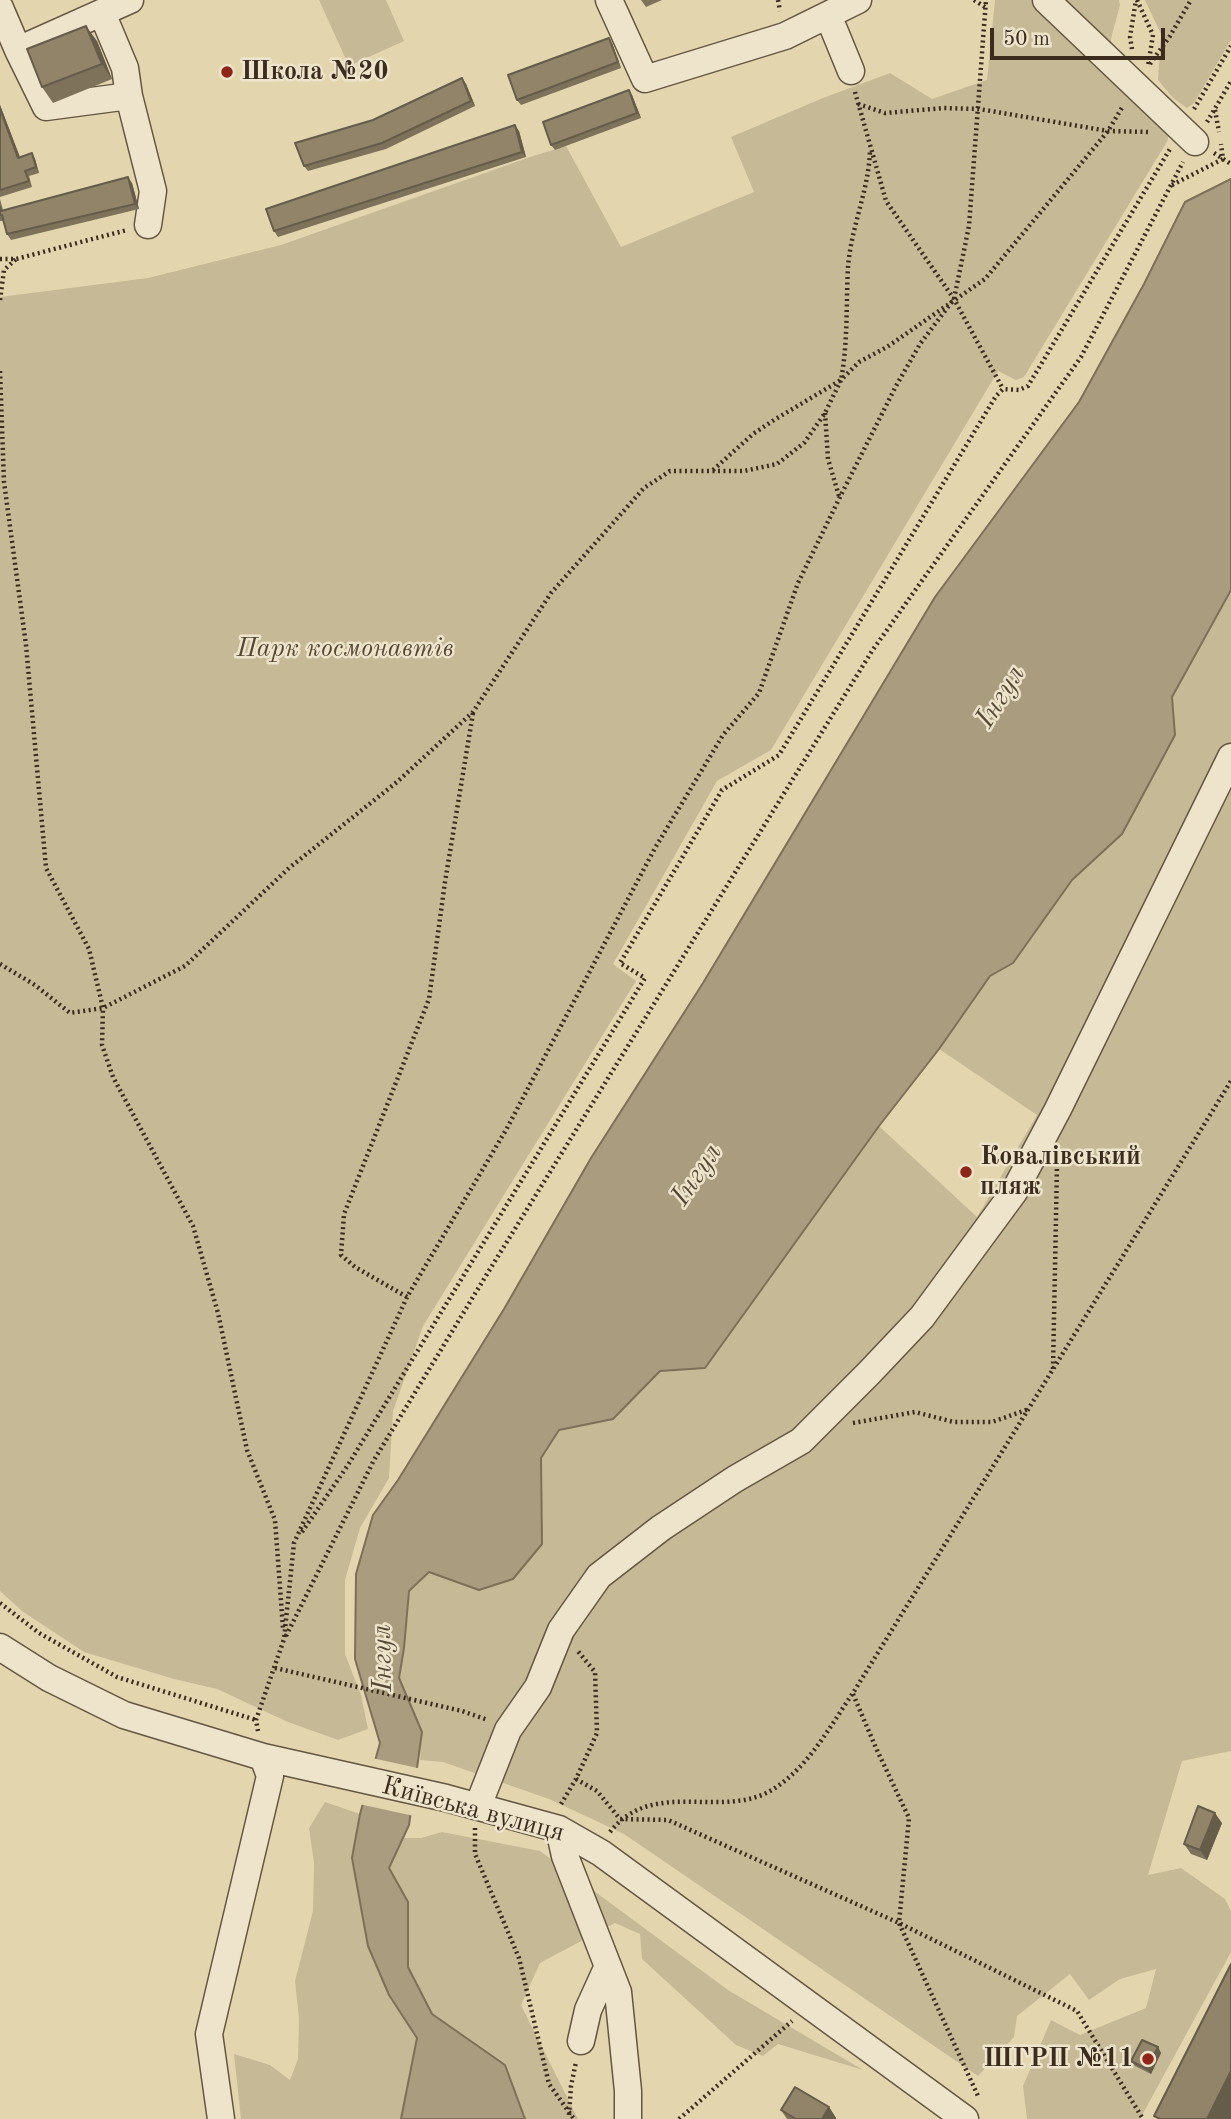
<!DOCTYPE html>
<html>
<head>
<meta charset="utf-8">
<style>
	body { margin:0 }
	#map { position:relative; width:1231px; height:2119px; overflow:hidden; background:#e3d6af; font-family:"Old Standard TT",serif }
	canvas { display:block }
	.scale { position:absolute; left:990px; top:28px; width:175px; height:32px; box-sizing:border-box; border:4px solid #3b2c1e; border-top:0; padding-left:9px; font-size:21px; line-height:24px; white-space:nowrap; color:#3b2c1e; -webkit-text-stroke:5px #ede4cb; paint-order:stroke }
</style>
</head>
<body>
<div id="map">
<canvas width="1231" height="2119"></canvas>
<div class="scale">50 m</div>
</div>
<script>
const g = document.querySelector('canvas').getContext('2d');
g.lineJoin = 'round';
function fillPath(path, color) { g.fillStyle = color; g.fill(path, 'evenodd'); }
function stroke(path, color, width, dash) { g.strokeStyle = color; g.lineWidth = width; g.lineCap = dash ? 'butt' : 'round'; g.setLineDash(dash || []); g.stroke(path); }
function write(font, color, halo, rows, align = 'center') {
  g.font = font + ' "Old Standard TT",serif'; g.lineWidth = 5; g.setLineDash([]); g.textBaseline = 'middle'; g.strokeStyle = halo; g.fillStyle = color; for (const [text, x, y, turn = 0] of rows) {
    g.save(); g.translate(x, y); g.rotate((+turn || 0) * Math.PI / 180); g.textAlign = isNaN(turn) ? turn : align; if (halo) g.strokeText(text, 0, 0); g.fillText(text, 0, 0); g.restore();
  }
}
fillPath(new Path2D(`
	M319 0H386L404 41 349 66Z
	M995 0H1119L1120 5 1111 39 1112 67 1167 122 1168 140 1024 377 1016 380 998 371 771 750 717 781 613 964 636 981 423 1326 393 1411 389 1478 360 1528 345 1580V1654L361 1695 368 1729 338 1740 288 1722 217 1689 174 1679 84 1652 22 1611 0 1591V297L148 278 281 245 533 156 566 146 621 247 754 192 731 137 823 98 890 73 932 99 987 80Z
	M1145 0H1231V40L1194 103 1187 108 1173 98 1158 80 1161 34Z
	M1231 590V1751L1182 1761 1148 1875 1181 1868 1225 1899 1231 1911V1952L1140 2119H1027L1023 2086 1051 2020 1080 2035 1146 2008 1156 1969 1120 1979 1089 2000 1070 1974 1017 2016 1014 2037 978 2076 624 1834 549 1799 443 1762 420 1760 422 1732 399 1678 404 1648 409 1591 429 1572 479 1590 542 1543 541 1458 559 1430 613 1419 660 1371 705 1368 879 1126 977 1217 1037 1115 939 1049 990 976 1013 963 1072 880 1122 834 1175 735 1172 697Z
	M325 1802 360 1814 352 1858 389 1995 417 2038 401 2119H241L234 2054 270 2065 290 2080 298 2059 299 2018 295 1981 313 1911 314 1863 309 1828Z
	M442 1832 540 1851 728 1990 863 2070 778 2044 763 2056 736 2045 642 1959 640 1934 615 1923 540 1963 521 2005 578 2119H525L505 2065 432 2014 408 1967V1902L389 1868 404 1838H421Z`), '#c6b996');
const water = new Path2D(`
	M1231 179V590L1172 697 1175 735 1122 834 1072 880 1013 963 990 976 939 1049 879 1126 705 1368 660 1371 613 1419 559 1430 541 1458 542 1544 513 1579 479 1590 429 1572 409 1591 404 1648 399 1678 422 1732 409 1825 389 1868 408 1902V1967L432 2014 505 2065 525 2119H401L417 2038 389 1995 368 1946 352 1858 360 1814 380 1743 355 1659 356 1574 373 1515 398 1480 504 1309 591 1158 703 983 935 597 1079 402 1144 284 1185 202Z`);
fillPath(water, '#aa9c7e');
stroke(water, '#7e6f58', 2);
fillPath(new Path2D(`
	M372 1758 422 1769 414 1816 359 1804Z`), '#e3d6af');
const minor = new Path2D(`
	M609 0 645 79 785 36 858 0
	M1046 0 1195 142
	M0 8 18 50 130 0
	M102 13 125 68 129 96 153 191 148 225
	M828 15 851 71
	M18 50 46 107 129 96
	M0 1647 49 1678 124 1715 263 1757 446 1798 559 1829 601 1853 965 2119
	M478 1806 508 1730 538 1687 561 1630 599 1576 661 1528 735 1479 801 1441 869 1373 922 1317 1014 1192 1058 1109 1231 757
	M559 1829 565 1856 618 1992 628 2091V2119
	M581 2041 588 2010 608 1966
	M221 2119 209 2034 270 1776 263 1757`);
stroke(minor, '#655642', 29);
stroke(new Path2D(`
	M778 0 780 11
	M974 0 985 7
	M1137 0 1153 35 1148 66
	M1132 49 1130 37 1136 0
	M1150 64 1170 36 1191 0
	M855 92 886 201 954 299 1003 389
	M858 104 885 113 944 108 979 109 1108 131 1150 132
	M1194 109 1231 46
	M1215 110 1219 132
	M1207 122 1231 81
	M1214 153 1231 164
	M1172 185 1223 159 1221 144
	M0 259H16L127 230
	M0 300 4 270 16 259
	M0 371 4 482 26 645 46 868 89 949 103 1008 102 1045 113 1077 193 1226 218 1313 247 1450 275 1520 283 1628
	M825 413 828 459 839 496
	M713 470 753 434 774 420 841 380C848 342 846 305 848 267 851 227 869 190 870 150
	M0 964 35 985 70 1013 103 1008 185 966 289 868 397 782 473 712 551 593 644 488 670 471H744L777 464 804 443 825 413 841 380 859 362 887 347 985 279 1108 131 1123 106
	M407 1297 355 1267 341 1255 344 1214 429 999 445 882 473 713
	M1053 1369 1057 1165
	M853 1423 915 1412 954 1422H992L1029 1409
	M302 1532 348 1465 645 978 620 963 722 790 779 755 996 396 1003 389 1019 390 1028 386 1170 149
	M0 1603 39 1633 117 1677 256 1720
	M286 1636 374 1460 487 1274 872 651 1081 357 1183 162
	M275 1668 462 1711 488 1720
	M853 1694 876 1748 909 1818 899 1923 978 2096
	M258 1731 256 1720 284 1639 294 1543 407 1297 506 1130 655 848 723 735 759 693 798 583 840 497 896 386 920 344 954 299 969 226 986 0
	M576 1779 597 1791 620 1819 668 1820 899 1923 1077 2011 1143 2119
	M561 1804 576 1779 597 1733 595 1672 577 1650
	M475 1828V1854L519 1958 549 2084 574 2119
	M610 1832C654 1776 724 1822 775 1788 810 1765 830 1726 853 1693L1231 1081
	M569 2115 571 2086 576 2062
	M679 2119 792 2021`), '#3b2c1e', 4.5, [2, 3.5]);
stroke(minor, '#ede4cb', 26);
fillPath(new Path2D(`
	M641 0H662L646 7Z
	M97 41 112 79 53 103 42 87Z
	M612 43 621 68 521 105 517 100Z
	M462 78 466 84 475 106 386 149 308 171 304 166 373 120Z
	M629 90 632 95 641 118 555 150 551 145Z
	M0 105 20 157 32 153 35 159 39 173 29 176 32 187 0 197Z
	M519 131 526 157 278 237 274 231Z
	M132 183 139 209 11 240 7 234 3 221H0V199L3 210Z
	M1222 1823 1207 1860 1191 1854 1184 1844Z
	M1158 2047 1161 2053 1151 2074 1135 2066 1131 2061Z
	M829 2107 836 2118V2119H787L781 2110Z`), '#7e725a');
fillPath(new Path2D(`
	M86 26 97 41 112 79 102 64Z
	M609 38 612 43 621 68 618 62Z
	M462 78 466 84 475 106 471 101Z
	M629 90 632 95 641 118 637 113Z
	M0 105 22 163 18 158 0 109Z
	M515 125 519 131 526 157 522 152Z
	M32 153 35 159 39 173 36 167Z
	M128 177 132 183 139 209 135 204Z
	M1215 1813 1222 1823 1207 1860 1200 1850Z
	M1158 2047 1161 2053 1151 2074 1147 2069Z
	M1231 2071V2119H1207Z
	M829 2107 836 2118V2119H822Z`), '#665c4a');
const building = new Path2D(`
	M86 26 102 64 42 87 27 49Z
	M609 38 618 62 517 100 508 75Z
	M462 78 471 101 382 143 304 166 295 143 373 120Z
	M629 90 637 113 551 145 543 122Z
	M0 109 18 158 32 153 36 167 25 171 29 181 0 190Z
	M515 125 522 152 274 231 266 209Z
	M128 177 135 204 7 234 2 215H0V207L1 211Z
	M1198 1806 1215 1813 1200 1850 1184 1844Z
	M1231 1964V2071L1207 2119H1160L1154 2116Z
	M1142 2040 1158 2047 1147 2069 1131 2061Z
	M795 2087 829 2107 822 2119H796L781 2110Z`);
fillPath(building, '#928469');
stroke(building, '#665c4a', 2);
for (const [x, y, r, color] of [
	[227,72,7,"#8f2418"],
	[966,1172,7,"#8f2418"],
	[1148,2059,7,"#8f2418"]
]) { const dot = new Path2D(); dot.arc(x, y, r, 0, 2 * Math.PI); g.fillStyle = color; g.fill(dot); stroke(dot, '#ede4cb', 2.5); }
write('bold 26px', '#3b2c1e', '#ede4cb', [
	["Школа №20",241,72],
	["Ковалівський",980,1157],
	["пляж",980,1187],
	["ШГРП №11",1134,2059,"right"]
], 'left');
write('italic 26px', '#574836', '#ede4cb', [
	["Парк космонавтів",345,649]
]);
write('26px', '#3b2c1e', '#ede4cb', [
	["Київська вулиця",473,1810,15]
]);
write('italic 28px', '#574836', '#ede4cb', [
	["Інгул",1001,697,-58],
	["Інгул",697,1175,-56],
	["Інгул",383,1658,-91]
]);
</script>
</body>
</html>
